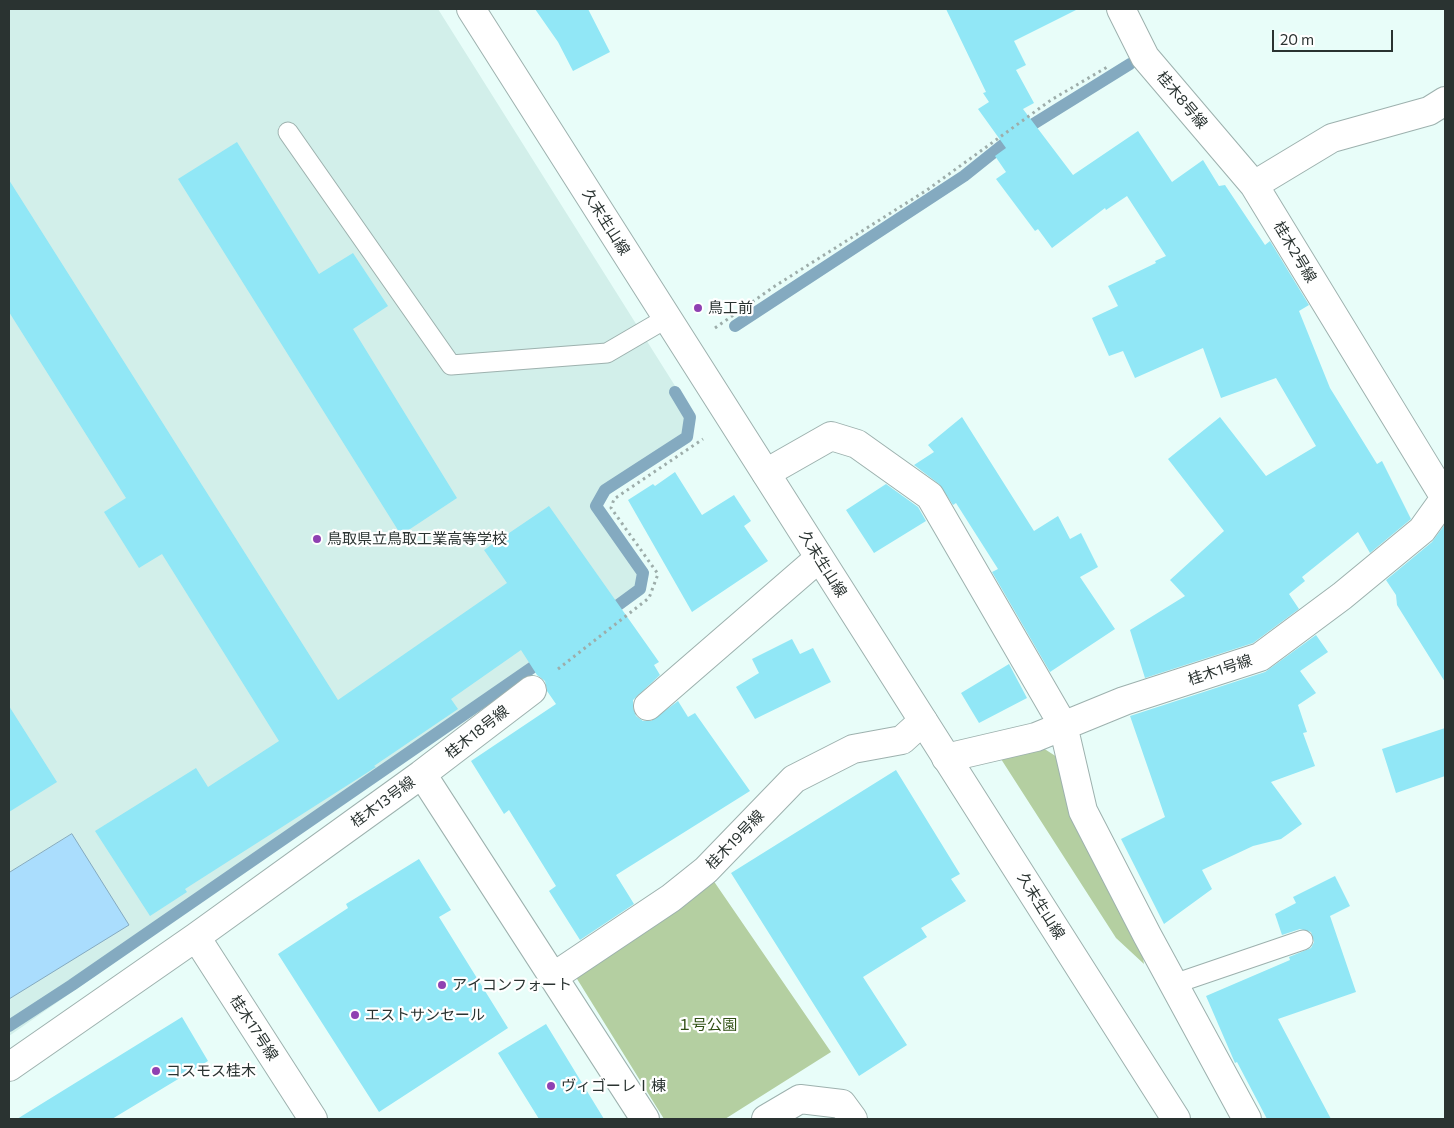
<!DOCTYPE html>
<html>
<head>
<meta charset="utf-8">
<style>
	body { margin:0 }
	#map { position:relative; width:1454px; height:1128px; overflow:hidden; background:#e8fdf9; font-family:Commissioner,sans-serif }
	canvas { display:block }
	.frame { position:absolute; inset:0; border:10px solid #2a3331; pointer-events:none }
	.scale { position:absolute; left:1272px; top:30px; width:121px; height:22px; box-sizing:border-box; border:2px solid #2a3331; border-top:0; padding-left:6px; font-size:15px; line-height:18px; white-space:nowrap; color:#2a3331; -webkit-text-stroke:4px #fff; paint-order:stroke }
</style>
</head>
<body>
<div id="map">
<canvas width="1454" height="1128"></canvas>
<div class="frame"></div>
<div class="scale">20 m</div>
</div>
<script>
const g = document.querySelector('canvas').getContext('2d');
g.lineJoin = 'round';
function fillPath(path, color) { g.fillStyle = color; g.fill(path, 'evenodd'); }
function stroke(path, color, width, dash) { g.strokeStyle = color; g.lineWidth = width; g.lineCap = dash ? 'butt' : 'round'; g.setLineDash(dash || []); g.stroke(path); }
function write(font, color, halo, rows, align = 'center') {
  g.font = font + ' Commissioner,"Noto Sans JP",sans-serif'; g.lineWidth = 4.5; g.setLineDash([]); g.textBaseline = 'middle'; g.strokeStyle = halo; g.fillStyle = color; for (const [text, x, y, turn = 0] of rows) {
    g.save(); g.translate(x, y); g.rotate((+turn || 0) * Math.PI / 180); g.textAlign = isNaN(turn) ? turn : align; if (halo) g.strokeText(text, 0, 0); g.fillText(text, 0, 0); g.restore();
  }
}
fillPath(new Path2D(`
	M9 9H438L694 416 692 436 610 494 602 506 649 572 645 593 9 1036Z`), '#d2efea');
fillPath(new Path2D(`
	M1043 748 1057 757 1141 946 1144 964 1116 938 1001 759Z
	M713 880 831 1052 725 1119H664L574 974 684 906Z`), '#b4cfa1');
const water = new Path2D(`
	M72 834 129 925 9 999V873Z`);
fillPath(water, '#aaddfd');
stroke(water, '#84aac0', 1);
stroke(new Path2D(`
	M735 326 964 176 1014 136 1130 64
	M606 614 640 589 643 573 596 506 605 490 687 437 690 417 675 392
	M9 1026 72 985 546 658`), '#84aac0', 12);
fillPath(new Path2D(`
	M535 9H588L610 52 573 71 558 42Z
	M946 9H1078L1014 41 1026 65 1016 70 1034 103 1023 109 1073 175 1138 131 1172 182 1203 160 1219 186 1225 185 1265 245 1270 241 1309 305 1299 311 1330 388 1377 464 1382 461 1411 519 1370 553 1358 532 1302 577 1305 581 1289 594 1299 609 1253 643 1145 678 1130 630 1185 596 1170 580 1224 531 1168 459 1220 417 1266 476 1316 446 1276 378 1221 398 1203 348 1135 378 1123 351 1109 356 1092 318 1118 306 1108 286 1156 263 1155 261 1166 256 1127 196 1106 210 1105 208 1052 248 1038 229 1035 231 996 179 1006 172 995 156 1006 148 978 109 989 102 983 93 986 92Z
	M237 142 319 274 353 253 388 306 353 329 457 498 401 535 178 179Z
	M9 180 338 700 507 583 484 550 549 506 659 662 654 665 660 675 633 700V708L636 716 643 721H651L678 701 688 717 695 713 750 791 616 875 634 904 580 940 549 891 556 886 509 810 504 814 471 761 556 704 547 691 545 681 537 675 521 650 451 699 458 709 374 766 376 767 185 889 187 892 150 916 95 831 196 768 208 787 279 741 162 554 139 568 104 512 126 498 9 312Z
	M962 417 1034 531 1058 516 1070 539 1081 533 1098 567 1080 577 1115 629 1050 672 992 572 998 569 956 503 953 505 939 484 914 465 934 452 928 445Z
	M675 472 702 515 734 495 751 521 744 526 768 561 692 612 628 500 653 484 655 486Z
	M886 484 918 507 926 521 874 553 846 510Z
	M1445 524V682L1397 605 1396 595 1386 580 1432 542Z
	M1316 635 1328 652 1300 671 1316 693 1298 705 1307 732 1303 733 1315 766 1271 782 1302 824 1281 839 1253 846 1202 870 1212 889 1164 924 1121 839 1165 817 1130 716 1265 672Z
	M792 639 800 654 813 648 831 682 755 719 736 687 759 673 752 659Z
	M1009 664 1027 698 979 723 961 693Z
	M9 706 57 782 9 812Z
	M1445 728V776L1396 793 1382 749Z
	M896 770 960 874 951 879 966 901 921 928 927 937 863 977 907 1045 859 1076 731 873Z
	M419 859 451 910 439 917 508 1028 379 1112 278 954 348 908 346 904Z
	M1335 876 1350 906 1330 916 1356 992 1278 1019 1331 1119H1267L1237 1062 1235 1063 1206 996 1290 960 1289 957 1311 948 1314 942 1311 932 1300 929 1282 935 1275 914 1296 903 1293 897Z
	M182 1017 208 1061 112 1119H17Z
	M546 1024 604 1119H539L498 1053Z`), '#91e7f6');
const service = new Path2D(`
	M288 132 451 365 607 353 667 318
	M1174 984 1303 940`);
const minor = new Path2D(`
	M1121 9 1145 57 1254 185
	M766 473 831 436 857 444 930 496 1063 725 1083 811 1147 935 1247 1119
	M1445 498 1254 185 1332 138 1429 111 1445 101
	M648 706 819 558
	M946 758 1036 737 1124 701 1260 657 1342 596 1422 530 1445 498
	M422 774 532 690
	M196 937 313 1119
	M553 977 671 898 706 870 794 779 853 749 902 740 923 721
	M9 1067 196 937 422 774 645 1119
	M766 1119 800 1099 842 1104 853 1119`);
const tertiary = new Path2D(`
	M471 9 1176 1119`);
stroke(service, '#9db1ae', 21);
stroke(minor, '#9db1ae', 30);
stroke(tertiary, '#9db1ae', 30);
stroke(new Path2D(`
	M715 328 775 286 927 190 1051 100 1109 66
	M558 669 649 598 658 574 611 508 614 499 703 439`), '#9dadaa', 3, [2.5, 4]);
stroke(service, '#fff', 19);
stroke(minor, '#fff', 28);
stroke(tertiary, '#fff', 28);
for (const [x, y, r, color] of [
	[698,308,5,"#8f41b2"],
	[317,539,5,"#8f41b2"],
	[442,985,5,"#8f41b2"],
	[355,1015,5,"#8f41b2"],
	[156,1071,5,"#8f41b2"],
	[551,1086,5,"#8f41b2"]
]) { const dot = new Path2D(); dot.arc(x, y, r, 0, 2 * Math.PI); g.fillStyle = color; g.fill(dot); stroke(dot, '#fff', 2); }
write('15px', '#2a3331', '#fff', [
	["桂木8号線",1182,100,50],
	["久末生山線",606,222,58],
	["桂木2号線",1295,252,59],
	["久末生山線",823,564,58],
	["桂木1号線",1220,670,-18],
	["桂木18号線",477,732,-38],
	["桂木13号線",383,802,-36],
	["桂木19号線",735,840,-46],
	["久末生山線",1041,906,58],
	["桂木17号線",254,1028,57]
]);
write('15px', '#2a3331', '#fff', [
	["鳥工前",708,308],
	["鳥取県立鳥取工業高等学校",327,539],
	["アイコンフォート",452,985],
	["エストサンセール",365,1015],
	["コスモス桂木",166,1071],
	["ヴィゴーレⅠ棟",561,1086]
], 'left');
write('15px', '#315015', '#fff', [
	["１号公園",707,1025]
]);
</script>
</body>
</html>
